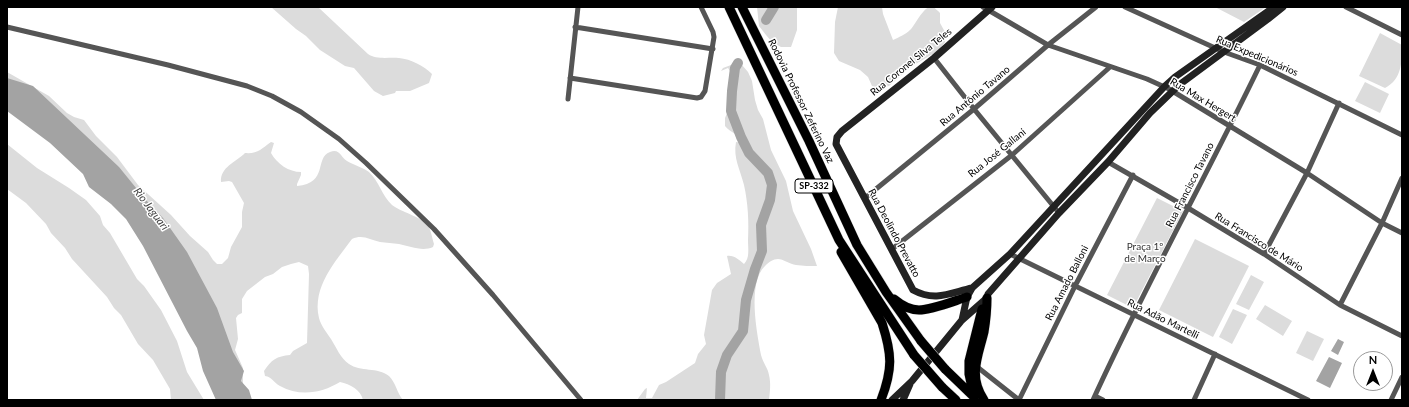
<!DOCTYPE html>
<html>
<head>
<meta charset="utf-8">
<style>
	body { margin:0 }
	#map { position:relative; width:1409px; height:407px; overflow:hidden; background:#fff; font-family:Lato,sans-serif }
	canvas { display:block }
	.frame { position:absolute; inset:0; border:8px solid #000; pointer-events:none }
	.north { position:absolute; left:1353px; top:351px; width:40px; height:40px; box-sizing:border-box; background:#fff; border:1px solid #999; border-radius:50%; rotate:0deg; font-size:11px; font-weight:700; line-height:16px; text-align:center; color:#000 }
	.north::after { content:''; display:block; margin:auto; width:14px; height:18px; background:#000; clip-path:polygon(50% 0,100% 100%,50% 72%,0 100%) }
</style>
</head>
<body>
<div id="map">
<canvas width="1409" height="407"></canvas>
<div class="frame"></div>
<div class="north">N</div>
</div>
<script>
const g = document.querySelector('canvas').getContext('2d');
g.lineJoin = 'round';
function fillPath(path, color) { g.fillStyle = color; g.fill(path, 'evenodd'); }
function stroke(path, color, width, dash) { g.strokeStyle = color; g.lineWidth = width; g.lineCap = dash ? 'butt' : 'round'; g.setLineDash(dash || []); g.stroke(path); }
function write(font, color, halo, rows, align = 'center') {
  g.font = font + ' Lato,sans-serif'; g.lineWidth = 3; g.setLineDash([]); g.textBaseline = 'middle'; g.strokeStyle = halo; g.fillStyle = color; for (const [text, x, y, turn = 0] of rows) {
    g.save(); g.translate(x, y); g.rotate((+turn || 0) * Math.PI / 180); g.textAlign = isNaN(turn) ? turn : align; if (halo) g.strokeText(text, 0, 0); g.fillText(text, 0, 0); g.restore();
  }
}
fillPath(new Path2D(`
	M271 7H318L368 54C377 60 388 57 399 58 411 59 424 66 432 74L429 83 410 91H396L395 93 383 96 374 91 354 68 345 66 320 50 306 36 296 29Z
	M757 7H797V30L791 47H781L772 42 766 35 759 26Z
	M838 7H882L883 14 893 40C899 37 905 35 910 30 915 26 924 4 933 7 935 8 938 11 940 13V23L945 32V42L938 51 912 66 889 86 880 88 872 86 868 77 860 70 839 61 834 53 835 22Z
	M1215 7H1266L1244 22Z
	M1380 33 1402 45C1402 62 1402 79 1385 88L1359 76Z
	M731 65H742L748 72 752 81 755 100 758 110 763 119 771 150 786 181 793 211 811 249 817 266C810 266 803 266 796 265 790 264 783 259 778 259 773 259 769 262 765 266 747 283 757 333 761 355 763 363 768 368 769 375 771 383 770 392 769 400H637L645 389 647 388 646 398H652L659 385 666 382 695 363 698 354 706 344 704 335 712 290 717 283 731 274 727 256C734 255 739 260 744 264 750 258 748 249 748 240 749 222 748 203 744 185 740 169 733 158 736 142L743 143 746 142C739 135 731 133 725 126V118L731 103 730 71 728 68 721 71 723 68Z
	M7 72 49 96 67 113 74 117 84 120 96 136 117 157 138 185 171 215 190 236 208 252 213 260 217 264H222L228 258 231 247 242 227V212L244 203 232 182 229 181 221 182C220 167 236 162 245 153 258 154 261 149 271 142L274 143 271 153C277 164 289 172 301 172V175L297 184V186C329 183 314 158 330 152 340 148 341 158 347 161 354 165 362 167 369 172 379 181 382 196 392 205 401 212 421 217 427 224 431 229 432 238 434 244L433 247C422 252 410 246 399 244 393 243 386 243 380 242 370 240 363 234 352 239 335 262 312 287 319 318 321 326 327 333 331 339 336 347 341 359 349 364 360 372 378 367 389 376 396 383 397 393 403 400H363C361 390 350 384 340 382 322 393 300 397 280 386 274 383 272 377 265 376L264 371C271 360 277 356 290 355L293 351 307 343 309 274 308 266 299 262 291 264 282 267 273 274 265 277 247 291 242 299V313L238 315 236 318 238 339 235 350 243 368V384L242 391 190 282 7 91Z
	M1365 82 1389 94 1380 113 1355 101Z
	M7 144 37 168 69 188 86 200 100 216 103 225 110 233 137 279 144 286 161 310 177 341 187 372 204 400H171L170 389 153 360 138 344 121 315 114 308 107 297 72 259 65 248 51 233 46 224 26 203 7 189Z
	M1157 198 1183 211 1133 308 1107 295Z
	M1195 239 1249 266 1213 337 1159 310Z
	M1251 275 1264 282 1249 310 1236 304Z
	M1265 305 1292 321 1283 336 1256 319Z
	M1233 309 1247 315 1232 344 1219 337Z
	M1307 331 1324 339 1313 361 1296 353Z`), '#dcdcdc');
fillPath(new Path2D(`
	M7 78 33 86 119 167 145 199 163 218 187 252 217 308 233 352 244 371 241 381 249 390 252 400H216L203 371 197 348 187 331 143 246 126 219 111 204 89 187 83 174 50 143 7 111Z
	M1338 339 1344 342 1338 355 1331 351Z
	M1329 357 1342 363 1330 388 1316 381Z`), '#a3a3a3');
stroke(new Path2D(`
	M766 20 774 7
	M720 400 721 372 727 355 743 331 746 300 755 269 762 251 761 225 770 200 772 185 768 173 749 153 741 137 731 111 732 91 735 68 738 63`), '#a3a3a3', 10);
const highway = new Path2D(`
	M729 7 839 240 914 355
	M742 7 809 141 857 245 886 292 921 341
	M841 252 882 323C892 354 893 369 881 400
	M894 299C900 304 910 310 919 310 932 310 954 301 967 297
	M945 369 973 396
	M942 387 956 400
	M974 397 969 374V361L982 309
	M984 400C968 376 978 357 984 332 986 320 987 309 987 298`);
stroke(highway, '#dbdbdb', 10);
stroke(new Path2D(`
	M983 7 1048 45 1147 79 1169 89 1307 173 1382 223 1402 233
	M1125 7 1224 52 1260 65 1402 135
	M1346 7 1402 35
	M7 27 168 65 247 86 272 96 301 112 339 139 366 163 434 229 493 295 581 400
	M575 27 713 49
	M934 58 974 109 1059 213
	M570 78 697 98 701 97 705 91 714 37 713 32 701 7
	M568 99 578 7
	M1108 162 1188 208 1264 254 1340 305 1402 336
	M865 198 974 109 1048 45 1096 7
	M892 249 1012 155 1110 67
	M1010 254 1308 400
	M1264 254 1307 173 1339 103
	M1340 305 1382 223 1402 178
	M976 366 1019 400
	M1095 396 1103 400
	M1019 400 1075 286 1133 175
	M1093 400C1145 286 1206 177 1260 65
	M1194 400 1215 354
	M1391 400 1402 377`), '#555', 5);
stroke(new Path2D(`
	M972 288C950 293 935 302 913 290L836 144 837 137 842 131 934 58 992 7
	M962 320 967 297 972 288 1010 254 1165 86 1175 77 1274 7
	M892 400 912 381 962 320 987 298 988 294 1059 213 1108 162 1150 113 1179 85 1268 19 1283 7
	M903 400 910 384`), '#222', 7);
stroke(highway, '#000', 9);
const highwayBridge = new Path2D(`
	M921 341 945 369
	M914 355 942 387`);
stroke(highwayBridge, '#dbdbdb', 10, []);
stroke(highwayBridge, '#000', 9);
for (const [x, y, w] of [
	[814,186,38]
]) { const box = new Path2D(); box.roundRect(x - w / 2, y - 7, w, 14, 3); g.fillStyle = '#fff'; g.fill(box); stroke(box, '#000', 1); }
write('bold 9px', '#000', null, [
	["SP-332",814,186]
]);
write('10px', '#000', '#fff', [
	["Rua Expedicionários",1257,56,23],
	["Rua Coronel Silva Teles",911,62,-39],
	["Rua Antônio Tavano",975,96,-40],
	["Rua Max Hergert",1203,100,31],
	["Rodovia Professor Zeferino Vaz",801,101,64],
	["Rua José Gallani",997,153,-39],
	["Rua Francisco Tavano",1190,185,-63],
	["Rua Deolindo Prevatto",894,233,62],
	["Rua Francisco de Mário",1259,242,32],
	["Rua Amado Balloni",1067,283,-63],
	["Rua Adão Martelli",1163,319,26]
]);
write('10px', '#333', '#fff', [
	["Praça 1º",1145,247],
	["de Março",1145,259]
]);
write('italic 11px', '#444', '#fff', [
	["Rio Jaguari",151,209,53]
]);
</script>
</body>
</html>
